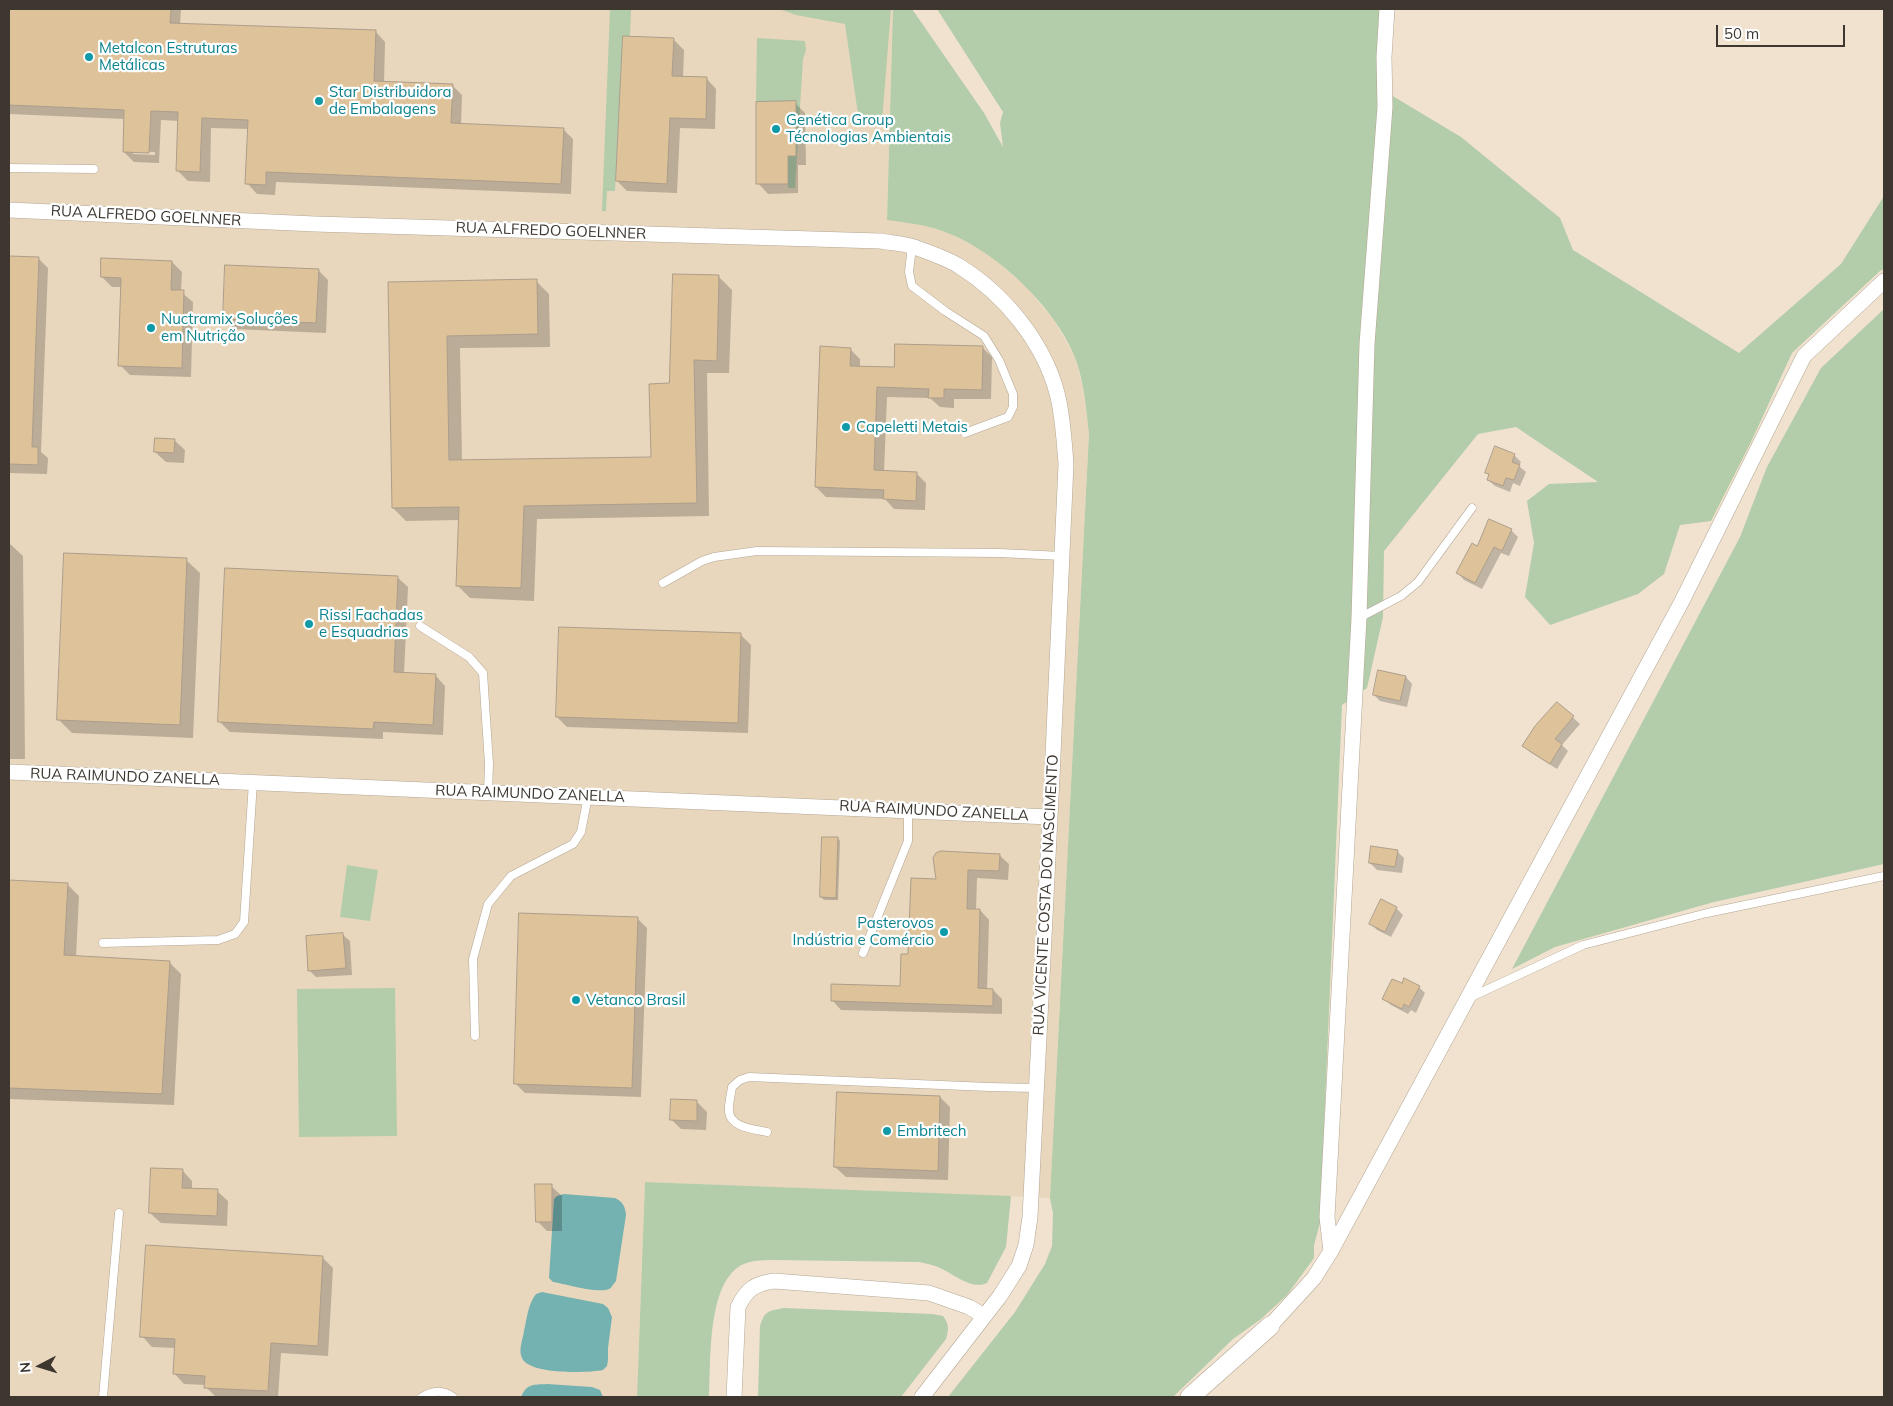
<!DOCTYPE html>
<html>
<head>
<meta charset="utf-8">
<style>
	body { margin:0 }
	#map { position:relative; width:1893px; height:1406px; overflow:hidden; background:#f0e2ce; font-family:Mulish,sans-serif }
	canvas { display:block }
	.frame { position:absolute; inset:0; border:10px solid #3d3730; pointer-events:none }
	.north { position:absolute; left:15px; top:1341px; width:50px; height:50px; -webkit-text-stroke:4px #fff; paint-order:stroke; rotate:265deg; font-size:14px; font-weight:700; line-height:20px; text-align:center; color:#3d3730 }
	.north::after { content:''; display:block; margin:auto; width:18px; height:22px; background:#3d3730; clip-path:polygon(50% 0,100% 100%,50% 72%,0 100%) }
	.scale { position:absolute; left:1716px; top:25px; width:129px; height:22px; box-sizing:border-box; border:2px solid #3d3730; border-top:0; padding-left:6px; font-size:15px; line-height:18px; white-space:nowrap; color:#3d3730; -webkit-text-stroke:4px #fff; paint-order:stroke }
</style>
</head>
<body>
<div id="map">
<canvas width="1893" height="1406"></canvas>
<div class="frame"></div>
<div class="north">N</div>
<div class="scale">50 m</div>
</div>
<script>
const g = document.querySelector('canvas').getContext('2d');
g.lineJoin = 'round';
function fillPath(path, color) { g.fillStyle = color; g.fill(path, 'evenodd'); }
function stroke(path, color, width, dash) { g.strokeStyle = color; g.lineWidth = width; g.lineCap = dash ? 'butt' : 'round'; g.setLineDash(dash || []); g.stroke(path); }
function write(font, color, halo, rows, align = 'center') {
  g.font = font + ' Mulish,sans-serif'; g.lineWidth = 4.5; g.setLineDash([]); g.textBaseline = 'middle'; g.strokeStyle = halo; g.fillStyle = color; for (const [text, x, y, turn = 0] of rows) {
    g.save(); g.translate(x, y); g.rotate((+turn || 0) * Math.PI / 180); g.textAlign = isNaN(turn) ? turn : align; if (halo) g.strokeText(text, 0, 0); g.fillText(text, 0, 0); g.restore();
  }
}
fillPath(new Path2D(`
	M9 9H893L887 219 921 224 951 234 990 255 1027 288 1055 322 1074 355 1083 387 1089 434 1050 1198 645 1182 637 1397H9Z`), '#e9d7bd');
fillPath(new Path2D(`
	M610 9H634L631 10 630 36H623L615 191H607L606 211H602Z
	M779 9H891L882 121H859L845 24 796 15Z
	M893 9H912L984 113 1003 147 1000 123 1003 112 937 9H1391L1386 92 1461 137 1560 218 1573 250 1739 353 1841 264 1884 196V269L1880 271 1792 353 1751 442 1711 521 1680 525 1664 574 1638 594 1550 625 1525 597 1534 543 1527 501 1549 484 1598 482 1516 427 1478 434 1384 551 1383 617 1367 688 1342 705 1320 1223 1314 1245V1258L1287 1295 1261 1319 1233 1339 1173 1397H948L1015 1312 1045 1264 1052 1246 1053 1213 1050 1198 1089 434C1086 407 1084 380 1074 355 1053 306 999 254 950 234 930 225 909 223 887 220Z
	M757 38 805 41 806 50 803 59 795 188H788V156L796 102H756Z
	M1884 309V864L1714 902 1555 947 1512 969 1740 537 1767 467 1821 368Z
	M347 865 378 870 370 921 340 917Z
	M395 988 397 1136 299 1137 297 989Z
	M645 1182 1011 1196 1006 1247 987 1283C970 1291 951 1271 935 1266 930 1264 924 1263 919 1262L774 1260C761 1260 747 1260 737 1268 707 1291 711 1363 709 1397H637Z
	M784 1308 932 1314 943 1316C949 1324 949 1329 946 1339L901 1397H758L760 1326C765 1310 769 1311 784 1308Z`), '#b3ccaa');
fillPath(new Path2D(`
	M564 1194 615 1198C623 1202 625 1206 626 1215L616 1281C616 1281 611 1287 611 1288 601 1295 566 1284 553 1282L549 1278 554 1199 557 1196Z
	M542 1292 603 1304 608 1308 612 1317 608 1348V1360L607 1366 603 1370C588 1373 529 1375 522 1358 518 1350 523 1339 524 1331 527 1318 528 1304 536 1294Z
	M547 1384 592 1387 600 1390 603 1397H521C527 1383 533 1385 547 1384Z`), '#74b1b1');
fillPath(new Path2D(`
	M9 9H181L180 25 375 31 385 42 384 83 452 85 462 95 461 125 563 129 573 139 571 194 276 182 275 195 257 194 247 183 249 129 211 128 210 182 188 181 178 171 179 121 161 120 159 163 134 162 124 152 125 119 9 114ZM133 151 155 152V155L133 154Z
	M674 40 684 50 683 78H706L716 89 715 129 680 128 677 193 627 191 617 181Z
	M795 103 805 113 806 165H798V193L768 194 758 183Z
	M9 257 38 258 48 268 41 452 48 458 47 474 9 473Z
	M172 262 182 272 181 292 193 302 191 377 130 375 120 365 122 287H112L102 277Z
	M318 270 328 280 326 333 234 329 224 319Z
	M719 277 732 290 729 373H707L709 516 537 519 534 601 470 598 457 585 460 520 406 521 393 508 390 283 536 281 549 294 550 347 460 348 462 461 652 458 671 385Z
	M982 347 992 357 991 399H954V408L940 407 930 398 887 397 884 472 916 473 926 483 925 510 894 509 885 499 826 497 816 487 850 349 860 359V367L895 369Z
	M174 440 185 450 184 463 166 462 155 452Z
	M1514 455 1521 462 1519 466 1526 472 1520 486 1513 483 1510 492 1495 486 1488 480 1490 476 1486 472Z
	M1511 530 1518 537 1509 556 1501 553 1482 589 1464 580 1458 573 1478 548Z
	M9 543 23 556 25 759H9Z
	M186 560 200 573 193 738 72 733 59 720Z
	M397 577 408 587 404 674 435 675 445 686 443 735 383 732V739L230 732 220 722Z
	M741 635 751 645 748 733 567 727 557 717Z
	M1406 677 1412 684 1407 707 1380 701 1374 695Z
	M1557 703 1580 724 1562 745 1568 751 1557 769 1530 752 1523 745Z
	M838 838 840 841 838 900H824L821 897Z
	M1397 851 1404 858 1402 873 1377 870 1370 863Z
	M999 855 1009 864 1008 880 977 878 976 910H980L989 920 987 990H993L1002 999V1014L841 1010 832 1000 902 987 910 956 937 880Z
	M9 881 67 884 79 896 76 957 169 962 181 974 174 1105 9 1099Z
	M1396 908 1403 915 1391 937 1377 930 1370 923Z
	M637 918 647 928 641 1097 525 1093 515 1083Z
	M343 935 350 941 352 975 316 977 309 970Z
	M1403 985 1419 987 1425 993 1416 1013 1411 1010 1408 1014 1391 1005 1384 999Z
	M940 1097 950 1107 948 1180 846 1177 835 1167Z
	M697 1102 707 1112 706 1130 681 1129 671 1119Z
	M182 1170 192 1181V1190L217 1191 228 1201 227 1226 161 1223 150 1213Z
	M551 1186 562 1196V1231H547L537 1221Z
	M323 1258 333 1268 328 1356 281 1353 278 1397H216L206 1387V1385L184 1384 174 1373 176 1348 152 1347 142 1336Z`), '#0003');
const building = new Path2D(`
	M9 9H171L170 23 376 30 374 81 453 84 451 123 564 128 561 184 266 172V185L245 184 248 120 202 118 200 172 176 171 178 112 151 111 149 153 123 152 124 110 9 105Z
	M623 36 674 38 672 76 707 77 706 119 670 118 667 184 616 181Z
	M796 101V156H788V184H756V102Z
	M9 256 39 257 32 447H38V465L9 464Z
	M101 258 172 261 171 290H184L182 368 118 366 121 278 101 277Z
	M225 265 319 269 316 323 223 319Z
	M673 274 719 275 717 361 694 360 697 503 524 506 521 588 456 586 459 507 392 508 388 282 537 279 538 334 447 336 449 460 651 457 649 384 669 383Z
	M895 344 983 346 982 390 944 389V398H928L929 389 877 387 874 470 917 472 916 501 883 499 884 490 815 487 820 346 851 348 850 366 894 367Z
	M155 438 175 439 174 453 154 452Z
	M1495 446 1515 454 1512 462 1520 465 1514 480 1506 478 1503 486 1487 480 1489 474 1485 473Z
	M1489 519 1512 529 1502 551 1494 547 1475 583 1456 573 1472 543 1477 546Z
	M64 553 187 558 180 725 57 720Z
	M225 568 398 576 394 672 436 674 433 725 374 722 373 729 218 722Z
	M559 627 741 633 738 723 556 717Z
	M1378 670 1406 676 1400 701 1373 695Z
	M1557 702 1574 716 1555 739 1562 744 1550 764 1522 746 1535 726Z
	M822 837H838L836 898 820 897Z
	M1371 846 1398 850 1395 867 1369 863Z
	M941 851 1000 854 999 871 968 870 967 909H980L978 988 993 989V1006L831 1001V984L900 986 901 954H908L911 878 936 879 933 858 936 853Z
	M9 880 68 883 64 955 170 961 162 1094 9 1088Z
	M1381 899 1397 907 1385 932 1369 924Z
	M519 913 638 917 632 1088 514 1084Z
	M343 933 346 968 308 971 306 936Z
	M1404 978 1420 986 1409 1007 1404 1004 1402 1009 1382 999 1392 979 1402 983Z
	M837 1092 940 1096 938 1171 834 1167Z
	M671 1099 697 1100V1121L670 1120Z
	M151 1168 183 1169 182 1188 218 1189 217 1216 149 1213Z
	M535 1184H552V1222H536Z
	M146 1245 323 1256 318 1346 271 1343 268 1391 204 1388 205 1376 173 1374 175 1339 140 1337Z`);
fillPath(building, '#dec299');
stroke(building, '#ac9e8c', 1);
const service = new Path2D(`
	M9 168 94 169
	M912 246 909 272 912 286 945 311 984 336 999 360 1013 394V407L1008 417 965 433
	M663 583 702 561 714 557 757 551 1000 553 1062 556
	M1359 618 1401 596 1418 582 1472 508
	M420 626 469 657 483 673 489 764 488 792
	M103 943 218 940 235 934 244 922 253 782
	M863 953 908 841V810
	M1471 997 1583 945 1707 913 1884 876
	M475 1036 473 959 488 904 511 876 573 844 581 832 588 796
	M767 1132C755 1129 731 1128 729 1112 728 1105 731 1095 732 1087L740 1080 749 1077 989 1087 1036 1088
	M103 1397 119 1213
	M422 1397C433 1391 442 1389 453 1397`);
const minor = new Path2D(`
	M9 210 315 224 880 241C891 243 903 243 914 247 928 252 946 258 959 266 1004 294 1043 341 1057 393 1063 416 1064 440 1066 464L1052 777 1030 1217 1026 1245 1019 1266 1000 1296 922 1397
	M9 772 1050 817
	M1331 1251 1327 1217 1359 618 1367 344 1385 107 1384 57 1387 9
	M1270 1326 1314 1278 1331 1251 1681 603 1804 356 1884 281
	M734 1397 738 1307C747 1289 754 1284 774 1281L929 1293 969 1307 984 1316`);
const tertiary = new Path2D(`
	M1190 1397 1270 1326`);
stroke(service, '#b4a694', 9);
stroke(minor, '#b4a694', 16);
stroke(tertiary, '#b4a694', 20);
stroke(service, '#fff', 8);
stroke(minor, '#fff', 15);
stroke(tertiary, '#fff', 19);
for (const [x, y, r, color] of [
	[89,57,5,"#0f9aa8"],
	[319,101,5,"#0f9aa8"],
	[776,129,5,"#0f9aa8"],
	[151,328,5,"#0f9aa8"],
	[846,427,5,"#0f9aa8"],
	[309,624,5,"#0f9aa8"],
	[944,932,5,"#0f9aa8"],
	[576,1000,5,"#0f9aa8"],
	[887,1131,5,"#0f9aa8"]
]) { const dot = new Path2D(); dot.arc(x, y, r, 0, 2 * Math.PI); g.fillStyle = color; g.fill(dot); stroke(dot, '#fff', 2); }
write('15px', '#0d838f', '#fff', [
	["Metalcon Estruturas",99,48],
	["Metálicas",99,65],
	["Star Distribuidora",329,92],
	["de Embalagens",329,109],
	["Genética Group",786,120],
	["Técnologias Ambientais",786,137],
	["Nuctramix Soluções",161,319],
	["em Nutrição",161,336],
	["Capeletti Metais",856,427],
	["Rissi Fachadas",319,615],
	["e Esquadrias",319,632],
	["Pasterovos",934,923,"right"],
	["Indústria e Comércio",934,940,"right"],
	["Vetanco Brasil",586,1000],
	["Embritech",897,1131]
], 'left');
write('15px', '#3d3730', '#fff', [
	["RUA ALFREDO GOELNNER",146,216,3],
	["RUA ALFREDO GOELNNER",551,231,2],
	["RUA RAIMUNDO ZANELLA",125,777,2],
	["RUA RAIMUNDO ZANELLA",530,794,2],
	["RUA RAIMUNDO ZANELLA",934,811,3],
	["RUA VICENTE COSTA DO NASCIMENTO",1046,895,-87]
]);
</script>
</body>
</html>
